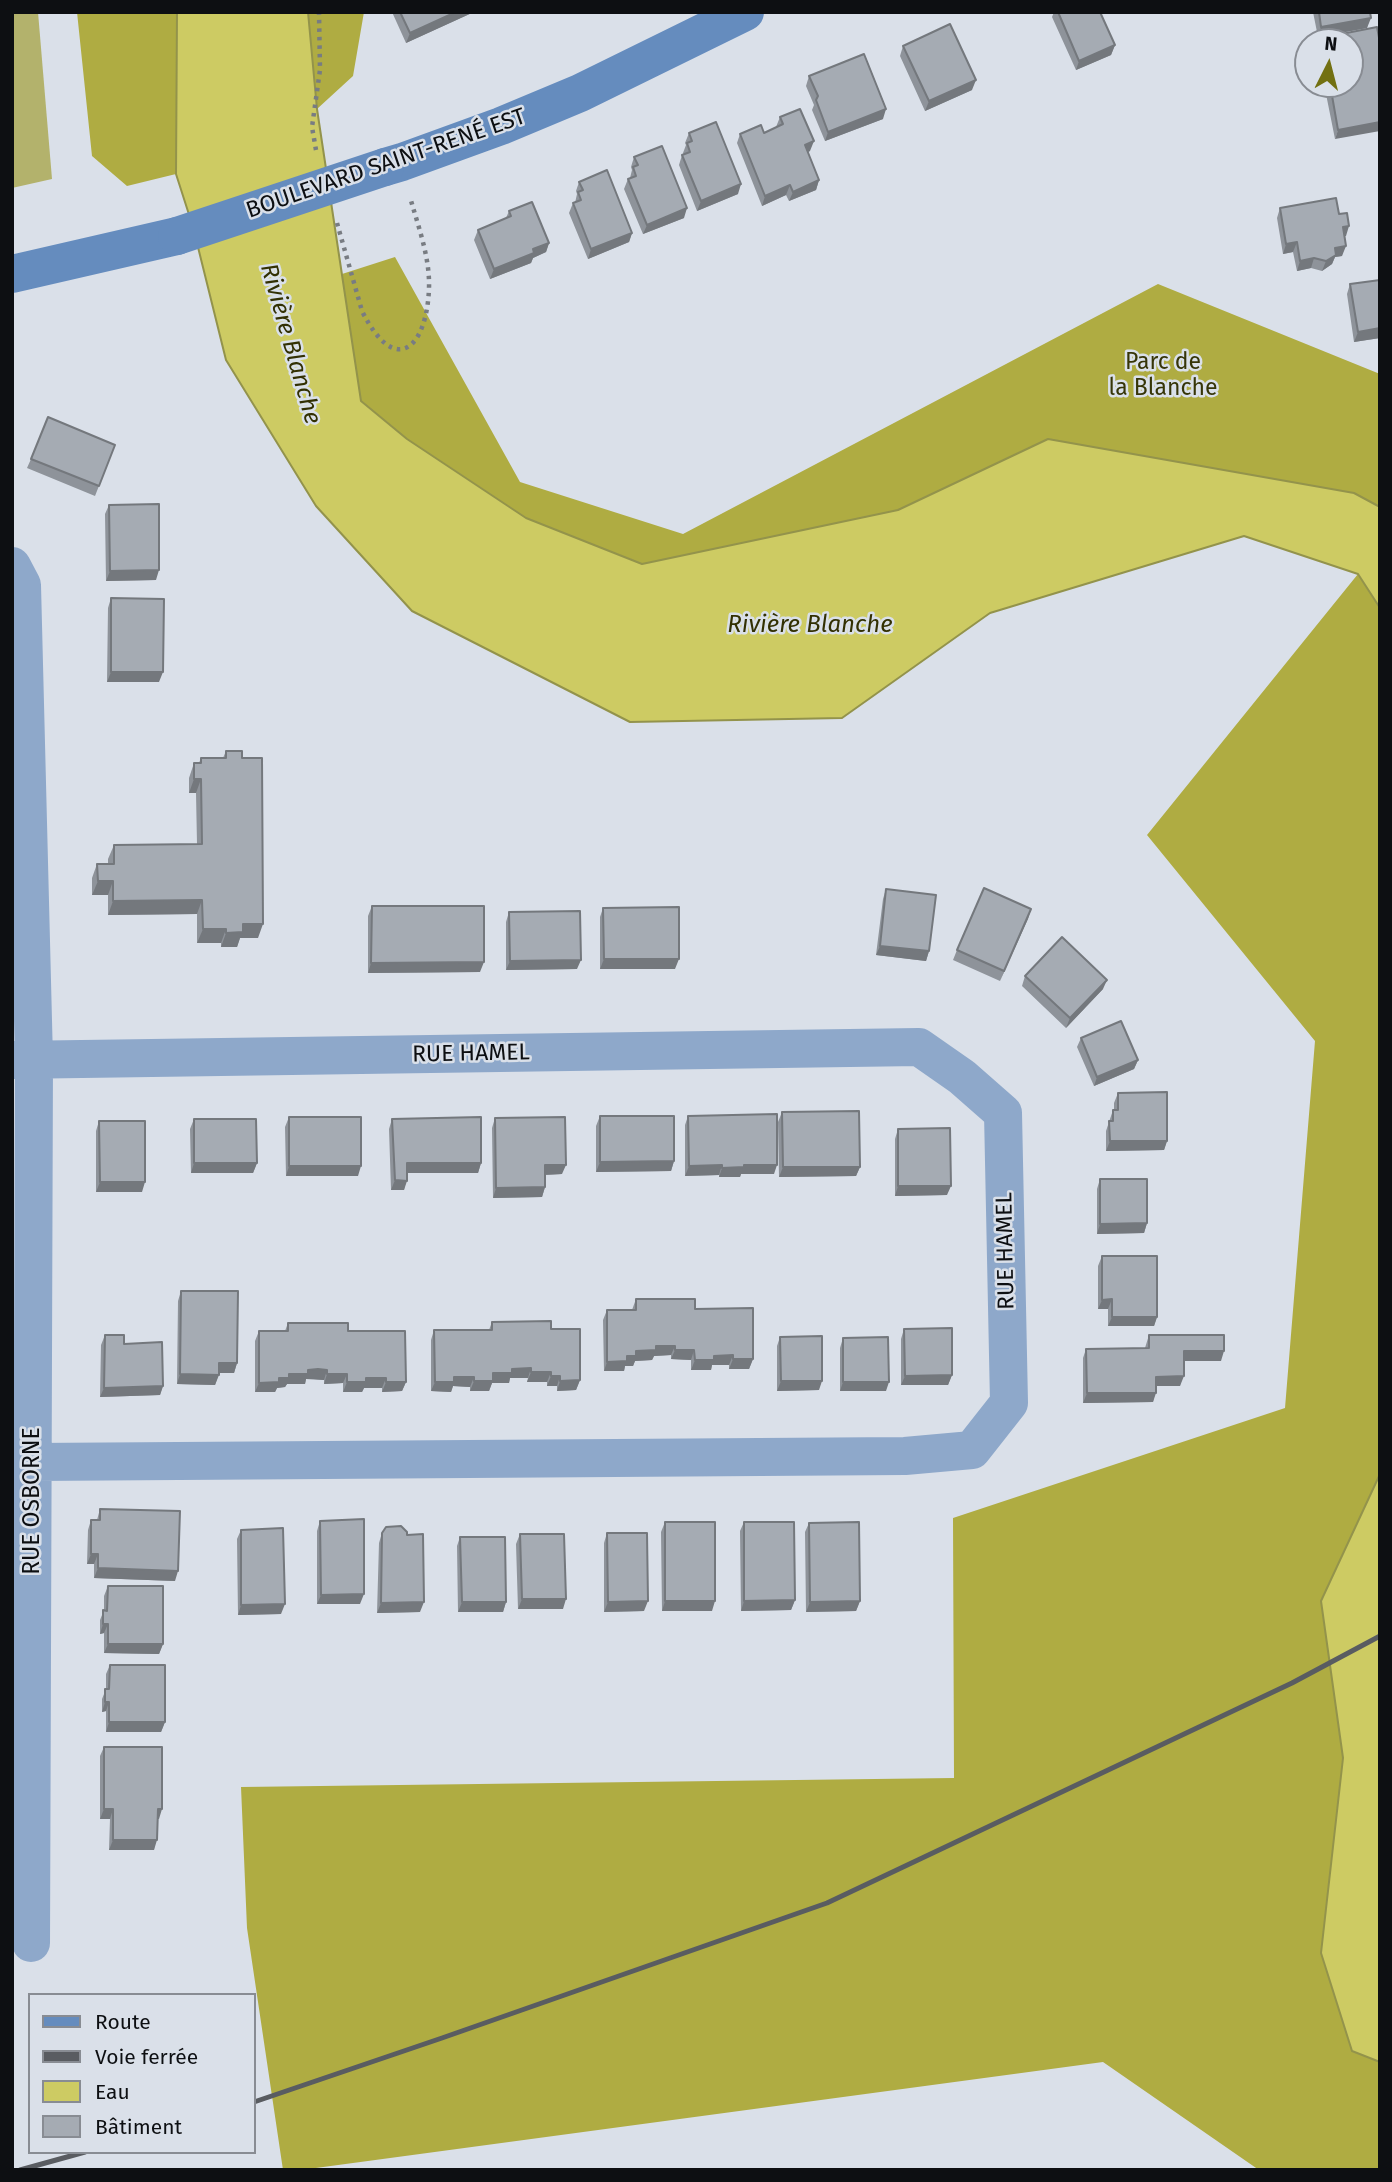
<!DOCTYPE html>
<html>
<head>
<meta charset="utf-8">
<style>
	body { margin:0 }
	#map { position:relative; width:1392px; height:2182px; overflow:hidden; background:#dae0e9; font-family:"Fira Sans",sans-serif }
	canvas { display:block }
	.frame { position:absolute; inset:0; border:14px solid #0d0f12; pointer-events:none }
	.legend { position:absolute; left:28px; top:1993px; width:228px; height:161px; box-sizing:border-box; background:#dae0e9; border:2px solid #888c93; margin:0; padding:9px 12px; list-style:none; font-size:21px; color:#0d0f12 }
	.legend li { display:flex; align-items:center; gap:14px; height:35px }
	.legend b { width:35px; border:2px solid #888c93 }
	.north { position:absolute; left:1294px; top:28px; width:70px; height:70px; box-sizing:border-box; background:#dae0e9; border:2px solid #888c93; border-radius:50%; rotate:6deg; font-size:19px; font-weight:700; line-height:28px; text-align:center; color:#0d0f12 }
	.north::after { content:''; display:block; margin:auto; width:24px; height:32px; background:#727011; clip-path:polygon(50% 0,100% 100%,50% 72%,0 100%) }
</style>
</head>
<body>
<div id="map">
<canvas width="1392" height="2182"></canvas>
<div class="frame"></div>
<ul class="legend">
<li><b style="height:9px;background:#658cbe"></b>Route</li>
<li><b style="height:9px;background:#595c61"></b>Voie ferrée</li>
<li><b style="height:19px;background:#cdcb63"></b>Eau</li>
<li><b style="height:19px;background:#a5abb3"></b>Bâtiment</li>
</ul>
<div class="north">N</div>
</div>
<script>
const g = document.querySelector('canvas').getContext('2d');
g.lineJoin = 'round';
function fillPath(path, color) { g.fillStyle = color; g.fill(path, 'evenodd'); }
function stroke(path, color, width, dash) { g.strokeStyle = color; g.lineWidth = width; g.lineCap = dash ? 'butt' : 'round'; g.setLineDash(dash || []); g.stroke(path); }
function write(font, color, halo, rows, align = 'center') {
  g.font = font + ' "Fira Sans",sans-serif'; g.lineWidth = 5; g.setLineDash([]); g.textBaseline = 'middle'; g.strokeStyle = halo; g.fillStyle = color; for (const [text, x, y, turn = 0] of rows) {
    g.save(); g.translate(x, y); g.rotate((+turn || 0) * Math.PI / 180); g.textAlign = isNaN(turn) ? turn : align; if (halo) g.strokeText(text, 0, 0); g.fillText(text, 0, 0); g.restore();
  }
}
fillPath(new Path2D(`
	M12 12H38L52 179 12 188Z`), '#b3b26c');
fillPath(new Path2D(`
	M77 12H177L176 174 127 186 92 156Z
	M308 12H364L353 76 317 109Z
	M395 257 520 482 683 534 1158 284 1380 374V507L1354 493 1048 439 898 510 643 564 526 518 407 439 361 401 342 274Z
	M1358 574 1380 608V1474L1321 1601 1343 1758 1321 1953 1352 2051 1380 2062V2170H1259L1103 2062 301 2170H283L247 1928 241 1787 954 1778 953 1518 1285 1408 1315 1041 1147 835Z`), '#afac42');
const water = new Path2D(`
	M177 12H308L317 109 361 401 407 439 526 518 642 564 898 510 1048 439 1354 493 1380 507V608L1358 574 1244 536 990 613 842 718 630 722 412 611 316 506 226 360 193 227 176 174Z
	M1380 1474V2062L1352 2051 1321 1953 1343 1758 1321 1601Z`);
fillPath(water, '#cdcb63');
stroke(water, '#93934b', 2);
stroke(new Path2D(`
	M316 150 312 127 320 70 319 12
	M337 223 362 311C396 379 427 347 429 288 430 257 418 226 410 197`), '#787c82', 4.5, [3.5, 5]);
stroke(new Path2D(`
	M12 566 22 585 34 1060 31 1943
	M12 1060 919 1047 962 1077 1003 1113 1009 1403 972 1450 905 1456 33 1462`), '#8ea8ca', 38);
stroke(new Path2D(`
	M385 167 402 162 501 126 580 93 745 12
	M12 274 177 236`), '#658cbe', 38);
stroke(new Path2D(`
	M254 2102 442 2038 827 1903 1292 1683 1380 1636
	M20 2170 85 2152`), '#595c61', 5);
stroke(new Path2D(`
	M177 236 385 167`), '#658cbe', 38);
fillPath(new Path2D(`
	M392 12H474L406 43Z
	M1054 12H1100L1115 45 1111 55 1076 70 1052 17Z
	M1313 12H1370L1367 28 1318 37Z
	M1377 27 1335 139 1324 84H1350V42H1320L1321 38Z
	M903 46 972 90 925 111 900 56Z
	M809 76 883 119 825 141 812 110 814 105 806 86Z
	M780 117 810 151 808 152 819 180 816 190 789 201 786 195 762 206 737 143 740 134 764 133 776 127Z
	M689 133 738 194 697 211 679 165 682 155H684L683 153 686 145 685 143Z
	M634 157 684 218 643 234 624 189 628 179 630 178 632 170 631 167Z
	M579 182 632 233 629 242 588 259 569 213 573 203H575L577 194 576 191Z
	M1280 208 1339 214 1346 236H1344L1342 256 1335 257 1332 264 1322 271 1311 268 1297 271 1293 252 1283 254 1277 218Z
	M509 211 549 243 546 252 533 258 531 263 490 279 474 240 478 230 506 218Z
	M1380 280V338L1354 342 1347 294 1350 284Z
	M115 445 95 496 27 468 31 459Z
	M109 505 156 580 106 581 105 514Z
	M111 598 159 682H107L108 608Z
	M226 751 242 758 258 938H240L237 947H221V943H197V914L108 915V895H92V878L97 864H108V859L114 845 197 844 196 793H189V778L194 763H199L201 758H223Z
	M886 889 929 951 926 961 876 955 883 899Z
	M372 906 480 972 368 973V916Z
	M603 908 675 969H600V917Z
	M1031 909 1000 981 953 960 957 950Z
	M509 912 577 969 506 970V922Z
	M1025 976 1103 989 1066 1028 1022 986Z
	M1081 1038 1138 1060 1134 1069 1094 1086 1077 1047Z
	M1118 1093 1167 1141 1164 1150 1106 1151V1131L1113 1110H1114V1103Z
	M782 1112 860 1167 856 1176 779 1177 778 1122Z
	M600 1116 674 1161 671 1171 596 1172V1126Z
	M688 1116 774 1174H741L740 1177H719V1175L685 1176V1125Z
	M289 1117 358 1176H286L285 1127Z
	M495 1118 562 1174 545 1175V1187L542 1197 493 1198 492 1128Z
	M194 1119 257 1163 253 1173H191L190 1129Z
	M392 1119 481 1163 478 1173H407L404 1190H391L389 1129Z
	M99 1121 142 1192H96V1131Z
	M898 1129 947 1195 895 1196V1139Z
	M1100 1179 1147 1223 1144 1233 1097 1234V1189Z
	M1102 1256 1157 1317 1154 1326H1108V1309H1098V1266Z
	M181 1291 237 1363 234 1373H219L215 1385 177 1384 178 1301Z
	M636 1299 695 1309 753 1359 749 1369H729V1365H712L711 1370H691V1360L671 1359V1355L654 1356 652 1360 635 1361 633 1366H625L624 1371H604L603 1320 607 1310H632Z
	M492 1322 551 1329 580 1380 576 1390 557 1391V1386H547V1382H527L528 1378H510L509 1383H492L489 1391H470V1387L453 1386 451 1392 431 1391V1340L434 1330H489Z
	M288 1323 348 1331 406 1382 402 1391 382 1392V1388H364L362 1392H343V1383L324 1384V1380L314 1379H306L305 1384H287L285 1387 277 1388 275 1392H255V1341L259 1331H285Z
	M904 1329 952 1375 948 1385H901V1339Z
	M105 1335 124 1344 163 1386 160 1395 100 1397 101 1345Z
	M1149 1335 1221 1361H1184L1180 1386H1156L1153 1402 1083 1403V1358L1086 1349 1145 1348Z
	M780 1337 819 1390 777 1391V1346Z
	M843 1338 886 1391H840V1348Z
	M100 1509 175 1581 94 1578V1564H87L88 1530 91 1520H97Z
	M320 1521 360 1604H317V1531Z
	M665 1522 712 1611H662L661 1532Z
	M744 1522 795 1600 791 1610 741 1611 740 1531Z
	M809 1523 860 1601 856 1611 806 1612 805 1532Z
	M241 1530 281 1614 238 1615 237 1539Z
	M382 1533 407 1535 420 1612 377 1613 379 1543Z
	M607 1533 644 1611 604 1612V1543Z
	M520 1534 563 1609H518L516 1544Z
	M460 1537 506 1602 503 1612H458L457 1546Z
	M108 1586 163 1644 159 1654 104 1653V1633L100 1634V1620L104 1610V1596Z
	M110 1665 165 1722 161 1732H106V1711L102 1712V1699L106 1689V1674Z
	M104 1747 159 1819H157L154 1850H109L110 1819H100V1756Z`), '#8e939a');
fillPath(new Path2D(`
	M456 12H474L406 43 410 33Z
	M1371 18 1367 28 1318 37 1321 27Z
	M1115 45 1111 55 1076 70 1079 61Z
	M976 80 972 90 925 111 929 101Z
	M886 109 883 119 825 141 828 132Z
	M1380 122V131L1335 139 1338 130Z
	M814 141 810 151 801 155 805 145Z
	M819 180 816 190 789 201 793 192Z
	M741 184 738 194 697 211 701 201Z
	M790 185 786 195 762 206 765 196Z
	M687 208 684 218 643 234 647 225Z
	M1349 226 1346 236 1339 237 1343 227Z
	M632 233 629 242 588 259 591 249Z
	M1297 242 1293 252 1283 254 1286 244Z
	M549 243 546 252 533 258 531 263 490 279 494 269 533 249Z
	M1346 246 1342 256 1335 257 1332 264 1322 271 1326 261 1335 248Z
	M1314 258 1311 268 1297 271 1300 261Z
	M1380 328V338L1354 342 1358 332Z
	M159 570 156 580 106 581 110 571Z
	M111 672H163L159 682H107Z
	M194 779H201L196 793H189Z
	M98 881H113L108 895H92Z
	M202 900 197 914 108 915 113 901Z
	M1031 909 1028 919 1000 981 1004 971Z
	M243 924H263L258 938H240L237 947H221L226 933Z
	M203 929H226L221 943H197Z
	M880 946 929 951 926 961 876 955Z
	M604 959H679L675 969H600Z
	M581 960 577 969 506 970 510 961Z
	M484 962 480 972 368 973 371 963Z
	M1107 980 1103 989 1066 1028 1070 1018Z
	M1138 1060 1134 1069 1094 1086 1097 1077Z
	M1110 1141H1167L1164 1150 1106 1151Z
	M674 1161 671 1171 596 1172 600 1162Z
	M194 1163H257L253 1173H191Z
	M407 1163H481L478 1173H403Z
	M545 1165H566L562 1174 541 1175Z
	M722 1165 719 1175 685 1176 689 1166Z
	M744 1165H777L774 1174H741L740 1177H719L722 1168Z
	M289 1166H361L358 1176H286Z
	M783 1167H860L856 1176 779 1177Z
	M395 1180 407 1181 404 1190H391Z
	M100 1182H145L142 1192H96Z
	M898 1186H951L947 1195 895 1196Z
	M545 1187 542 1197 493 1198 496 1188Z
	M1147 1223 1144 1233 1097 1234 1100 1224Z
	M1112 1299 1108 1309H1098L1102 1300Z
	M1112 1317H1157L1154 1326H1108Z
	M656 1346H675L671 1355 654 1356 652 1360 635 1361 633 1366H625L624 1371H604L607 1362 627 1356 636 1351Z
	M675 1350H694L691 1360 671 1359Z
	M1184 1351H1224L1221 1361H1180Z
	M733 1355 729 1365H712L711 1370H691L695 1360 714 1356Z
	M733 1359H753L749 1369H729Z
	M219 1363H237L234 1373H215Z
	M531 1368 528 1378H510L509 1383H492L489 1391H470L474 1381 493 1373 512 1369Z
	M308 1370H327L324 1380 306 1379 305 1384H287L285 1387 277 1388 275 1392H255L259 1383Z
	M531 1372H551L547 1382H527Z
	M180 1374 219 1375 215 1385 177 1384Z
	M327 1374H347L343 1383 324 1384Z
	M952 1375 948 1385H901L905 1376Z
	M551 1376H560L557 1386H547Z
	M1184 1376 1180 1386H1152L1156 1377Z
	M454 1377H474L470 1387 453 1386 451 1392 431 1391 435 1382Z
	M366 1378H386L382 1388H364L362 1392H343L347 1382Z
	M580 1380 576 1390 557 1391 560 1381Z
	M781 1381H822L819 1390 777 1391Z
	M386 1382H406L402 1391 382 1392Z
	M843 1382H889L886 1391H840Z
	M163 1386 160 1395 100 1397 104 1388Z
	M1087 1393H1156L1153 1402 1083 1403Z
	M91 1554H98L94 1564H87Z
	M98 1568 178 1571 175 1581 94 1578Z
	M364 1594 360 1604H317L321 1595Z
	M522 1599H566L563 1609H518Z
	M795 1600 791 1610 741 1611 744 1601Z
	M648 1601 644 1611 604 1612 608 1602Z
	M665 1601H715L712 1611H662Z
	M860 1601 856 1611 806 1612 810 1602Z
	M424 1602 420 1612 377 1613 381 1603Z
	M462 1602H506L503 1612H458Z
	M285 1604 281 1614 238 1615 241 1605Z
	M103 1624H108L104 1633 100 1634Z
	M108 1644H163L159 1654 104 1653Z
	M105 1702H109L106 1711 102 1712Z
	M109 1722H165L161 1732H106Z
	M104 1809H113L110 1819H100Z
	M158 1809H162L159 1819H154Z
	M113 1840H157L154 1850H109Z`), '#74787d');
const building = new Path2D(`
	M400 12H456L410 33Z
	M1058 12H1100L1115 45 1079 61Z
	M1319 12H1370L1371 18 1321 27Z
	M950 24 976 80 929 101 903 46Z
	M1377 27 1380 43V122L1338 130 1330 84H1350V42H1322L1321 38Z
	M864 54 886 109 828 132 816 100 818 96 809 76Z
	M800 109 814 141 805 145 819 180 793 192 790 185 765 196 740 134 761 125 764 133 783 124 780 117Z
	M716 122 741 184 701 201 682 155 690 152 687 143 692 141 689 133Z
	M662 146 687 208 647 225 628 179 636 176 633 167 638 165 634 157Z
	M607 170 632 233 591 249 573 203 581 200 578 192 583 190 579 182Z
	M1336 198 1339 214 1347 213 1349 226 1343 227 1346 246 1335 248 1336 255 1326 261 1314 258 1300 261 1297 242 1286 244 1280 208Z
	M532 202 549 243 533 249 534 253 494 269 478 230 511 216 509 211Z
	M1380 280V328L1358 332 1350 284Z
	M48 417 115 445 99 486 31 459Z
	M159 504V570L110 571 109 505Z
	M111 598 164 599 163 672H111Z
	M226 751H242V758H262L263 924H243V932L226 933V929H203L202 900 113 901V881H98L97 864H114V845L202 844 201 779H194V763H201V758H226Z
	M984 888 1031 909 1004 971 957 950Z
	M886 889 936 895 929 951 880 946Z
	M372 906H484V962L371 963Z
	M679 907V959H604L603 908Z
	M580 911 581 960 510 961 509 912Z
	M1062 937 1107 980 1070 1018 1025 976Z
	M1121 1021 1138 1060 1097 1077 1081 1038Z
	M1167 1092V1141H1110L1109 1121H1113V1110H1118V1093Z
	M859 1111 860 1167H783L782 1112Z
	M777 1114V1165H744V1167L722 1168V1165L689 1166 688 1116Z
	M600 1116H674V1161L600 1162Z
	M289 1117H361V1166H289Z
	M481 1117V1163H407V1181L395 1180 392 1119Z
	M565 1117 566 1165H545V1187L496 1188 495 1118Z
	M194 1119H256L257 1163H194Z
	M99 1121H145V1182H100Z
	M950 1128 951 1186H898V1129Z
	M1100 1179H1147V1223L1100 1224Z
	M1102 1256H1157V1317H1112V1299L1102 1300Z
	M181 1291H238L237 1363H219V1375L180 1374Z
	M636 1299H695V1309L753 1308V1359H733V1355L714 1356V1360H695L694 1350H675V1346H656V1350L636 1351V1356H627V1361L607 1362V1310H636Z
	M551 1321V1329H580V1380L560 1381V1376H551V1372H531V1368L512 1369V1373H493V1381H474V1377H454V1382H435L434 1330H492V1322Z
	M288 1323H348V1331H405L406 1382H386V1378H366V1382H347V1374H327V1370L318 1369 308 1370V1374H289V1378H279V1382L259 1383V1331H288Z
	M952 1328V1375L905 1376 904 1329Z
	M105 1335H124V1344L162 1342 163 1386 104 1388Z
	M1149 1335H1224V1351H1184V1376L1156 1377V1393H1087L1086 1349 1149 1348Z
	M822 1336V1381H781L780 1337Z
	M888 1337 889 1382H843V1338Z
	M100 1509 180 1511 178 1571 98 1568V1554H91V1520H100Z
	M364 1519V1594L321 1595 320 1521Z
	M665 1522H715V1601H665Z
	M744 1522H794L795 1600 744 1601Z
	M859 1522 860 1601 810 1602 809 1523Z
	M401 1526 407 1532V1535L423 1534 424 1602 381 1603 382 1533 386 1527Z
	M283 1528 285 1604 241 1605V1530Z
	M607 1533H647L648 1601 608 1602Z
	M520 1534H564L566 1599H522Z
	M460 1537H505L506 1602H462Z
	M108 1586H163V1644H108V1624H103V1610L107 1611Z
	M110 1665H165V1722H109V1702H105V1689H109Z
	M104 1747H162V1809H158L157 1840H113V1809H104Z`);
fillPath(building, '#a5abb3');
stroke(building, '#74787d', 2);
write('23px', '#0d0f12', '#dae0e9', [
	["BOULEVARD SAINT-RENÉ EST",386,164,-19],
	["RUE HAMEL",471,1054,-1],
	["RUE HAMEL",1006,1251,-91],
	["RUE OSBORNE",33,1501,-90]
]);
write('23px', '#363507', '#dae0e9', [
	["Parc de",1163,363],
	["la Blanche",1163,389]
]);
write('italic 24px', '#323002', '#dae0e9', [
	["Rivière Blanche",290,344,74],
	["Rivière Blanche",810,625]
]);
</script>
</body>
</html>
